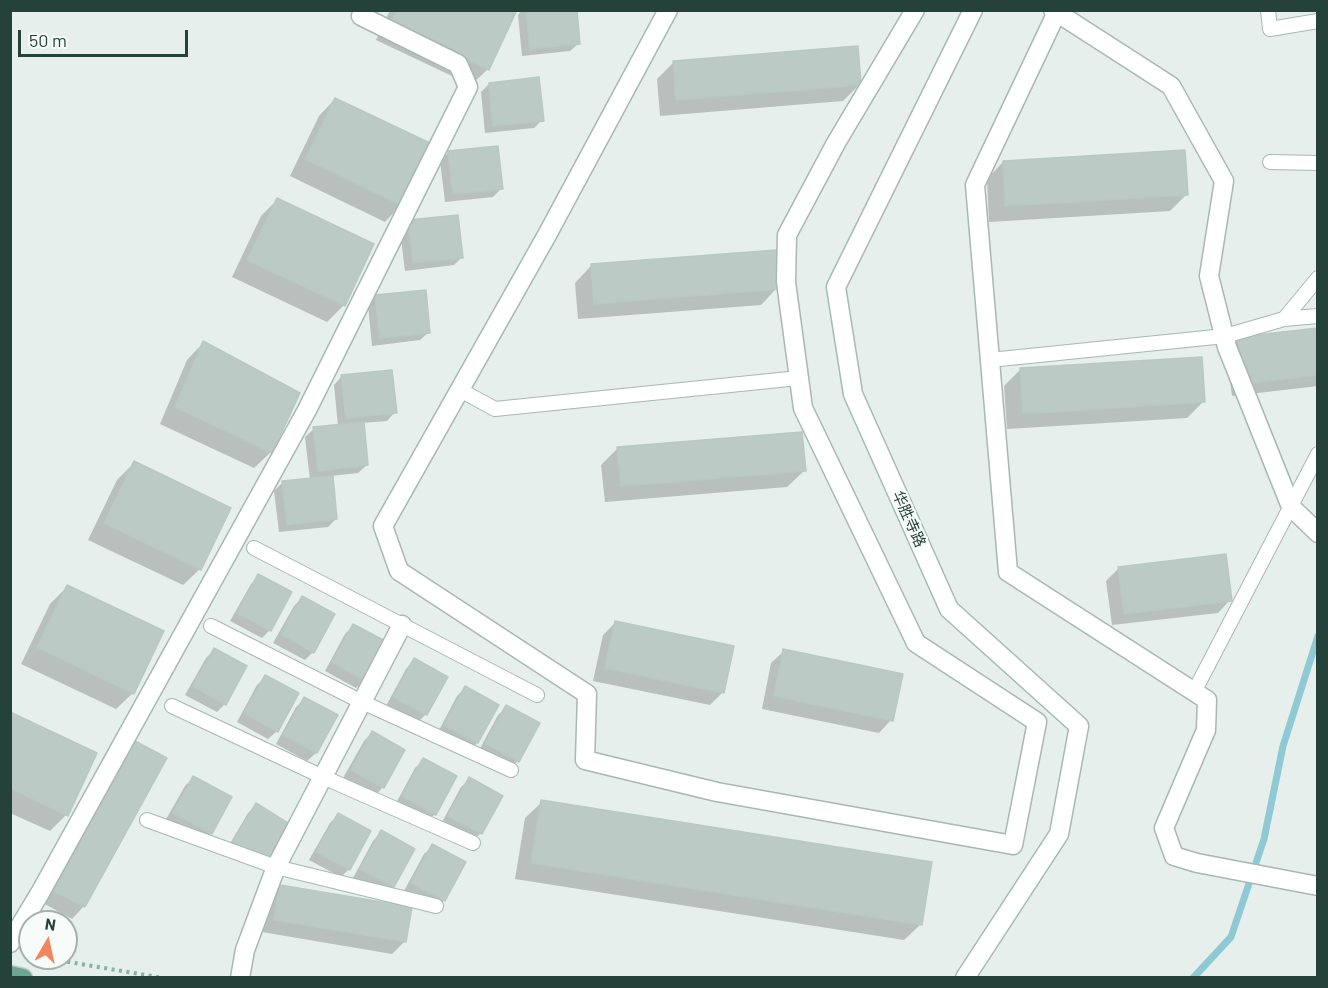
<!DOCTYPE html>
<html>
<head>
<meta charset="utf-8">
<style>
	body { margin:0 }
	#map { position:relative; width:1328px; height:988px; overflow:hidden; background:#e6efeb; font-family:Barlow,sans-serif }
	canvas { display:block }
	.frame { position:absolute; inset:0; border:12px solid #24423a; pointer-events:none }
	.north { position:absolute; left:18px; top:910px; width:60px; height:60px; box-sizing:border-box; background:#f7fbf9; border:2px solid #a3b1ad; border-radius:50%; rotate:9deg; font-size:16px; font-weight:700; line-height:24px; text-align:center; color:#24423a }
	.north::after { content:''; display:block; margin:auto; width:21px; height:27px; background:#f4845f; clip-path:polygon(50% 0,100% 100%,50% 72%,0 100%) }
	.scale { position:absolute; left:18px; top:30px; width:170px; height:27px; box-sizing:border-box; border:3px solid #24423a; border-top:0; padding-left:8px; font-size:18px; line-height:21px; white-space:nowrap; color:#24423a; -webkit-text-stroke:4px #f7fbf9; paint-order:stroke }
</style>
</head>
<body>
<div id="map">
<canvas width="1328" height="988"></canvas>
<div class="frame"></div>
<div class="north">N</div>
<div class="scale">50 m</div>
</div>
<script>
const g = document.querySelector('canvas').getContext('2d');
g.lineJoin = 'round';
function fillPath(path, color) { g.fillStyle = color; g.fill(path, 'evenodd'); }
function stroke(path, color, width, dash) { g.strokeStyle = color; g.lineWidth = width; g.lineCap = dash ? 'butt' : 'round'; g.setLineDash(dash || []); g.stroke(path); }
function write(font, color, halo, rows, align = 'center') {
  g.font = font + ' Barlow,"Noto Sans SC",sans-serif'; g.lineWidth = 4.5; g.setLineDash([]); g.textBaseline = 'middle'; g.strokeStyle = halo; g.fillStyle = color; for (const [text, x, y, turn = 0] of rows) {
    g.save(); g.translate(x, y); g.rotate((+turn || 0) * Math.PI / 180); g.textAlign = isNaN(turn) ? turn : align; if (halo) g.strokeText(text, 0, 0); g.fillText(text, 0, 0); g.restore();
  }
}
fillPath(new Path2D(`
	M390 10H516L488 69 471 85 376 40Z
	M522 10H575L579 43 570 51 522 56 518 15Z
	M673 63 859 85 843 101 660 116 657 79Z
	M489 84 542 120 534 128 485 133 481 92Z
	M335 99 401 205 385 222 290 176 319 116Z
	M449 152 501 189 493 197 445 202 440 161Z
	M1003 162 1186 195 1170 211 989 222 987 179Z
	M277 200 372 245 343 306 327 322 232 277 261 216Z
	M409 221 462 257 454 265 405 271 400 230Z
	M591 266 777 288 761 305 578 319 575 283Z
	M376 296 429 332 420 340 372 346 368 305Z
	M1318 329V386L1232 396 1226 351 1239 338Z
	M203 343 271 452 254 468 160 424 187 360Z
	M1021 369 1204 401 1187 418 1007 429 1004 386Z
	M342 376 395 412 387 421 362 423 367 465 358 473 331 476 336 519 328 527 279 532 274 491 283 482 310 480 305 437 314 429 338 426 334 385Z
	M618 448 804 471 787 487 605 502 601 465Z
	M134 463 200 569 183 585 88 540 117 480Z
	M1119 568 1230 600 1218 613 1112 625 1106 581Z
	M259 576 270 630 262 638 230 621 251 584Z
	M67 587 133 693 116 709 21 664 50 604Z
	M302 598 313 652 305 660 273 643 294 606Z
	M615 623 723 692 710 705 593 681 603 635Z
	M353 626 365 680 356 688 325 671 345 634Z
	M214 650 225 704 217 712 185 695 206 658Z
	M784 651 891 720 879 733 762 709 771 663Z
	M414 660 446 677 425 715 417 723 386 706 406 669Z
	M266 677 277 731 268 739 237 722 257 685Z
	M465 688 497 705 477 743 469 751 437 734 457 696Z
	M305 699 336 716 316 753 307 761 276 744 296 707Z
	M507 707 518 761 509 769 478 752 498 715Z
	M10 714 66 815 50 831 10 813Z
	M372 733 383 787 375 796 343 778 364 741Z
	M136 743 84 906 72 919 43 903 123 755Z
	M424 760 435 814 427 822 395 805 415 768Z
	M193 778 211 833 203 841 165 821 185 786Z
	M470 779 481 833 472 841 441 824 461 787Z
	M542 802 921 924 904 940 515 879 525 818Z
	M257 805 286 824 225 852 248 813Z
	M338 815 349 869 341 877 309 860 330 823Z
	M381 832 413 849 393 887 384 895 353 878 373 841Z
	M433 846 444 900 435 908 404 891 424 854Z
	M280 886 405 941 392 954 262 932 268 899Z`), '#0003');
stroke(new Path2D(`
	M1193 978 1231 937 1264 839 1283 746 1318 636`), '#8ec9d4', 7);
const building = new Path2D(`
	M398 10H517L489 70 391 23Z
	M526 10H577L580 44 530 49Z
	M858 46 861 85 676 100 673 61Z
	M539 77 544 121 493 126 489 83Z
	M335 98 432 144 403 206 305 159Z
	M498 146 503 189 453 194 448 151Z
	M1185 150 1188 195 1005 206 1003 161Z
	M277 198 374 244 345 306 247 260Z
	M458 215 463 258 413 263 408 220Z
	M776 250 779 289 594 304 591 264Z
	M426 290 430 333 380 338 375 295Z
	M1318 328V375L1244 384 1238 337Z
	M203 341 300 393 272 453 175 407Z
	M1202 357 1205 402 1023 414 1020 368Z
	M392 370 397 413 346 418 341 375Z
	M364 422 368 465 318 471 313 427Z
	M802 432 806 471 621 486 617 447Z
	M134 461 231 508 201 570 104 523Z
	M333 476 337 519 287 525 282 481Z
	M1226 554 1232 601 1124 614 1118 567Z
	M258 574 292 592 271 631 237 613Z
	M67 585 164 631 134 694 37 647Z
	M302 596 335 614 314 653 281 634Z
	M615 621 734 646 724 693 605 668Z
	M353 624 387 642 366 681 332 662Z
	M214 648 247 666 226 705 193 686Z
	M783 649 903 674 893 721 774 696Z
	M414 658 448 677 427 715 393 697Z
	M265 675 299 693 278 732 244 713Z
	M465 686 499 705 478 743 444 725Z
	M304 697 338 715 317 753 283 735Z
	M506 705 540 723 519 762 485 743Z
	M10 712 97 753 68 816 10 788Z
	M372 731 405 750 384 788 351 770Z
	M135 741 167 758 85 907 54 891Z
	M423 758 457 776 436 815 402 796Z
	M193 776 232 797 212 834 173 813Z
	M469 777 503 796 482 834 448 816Z
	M541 800 932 862 922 925 531 863Z
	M256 803 288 823 269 859 232 844Z
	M338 813 371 831 350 870 316 852Z
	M381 830 415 849 394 887 360 869Z
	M432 844 466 862 445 901 411 883Z
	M280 885 412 907 406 942 274 920Z`);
fillPath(building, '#bbcac4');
stroke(building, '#b8c9c2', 1.5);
const lane = new Path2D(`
	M1268 10 1270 29 1318 21
	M1270 162 1318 163
	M1284 319 1318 278
	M990 360 1225 336 1284 319 1318 316
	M460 390 495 409 799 378
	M254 548 537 695
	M211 626 362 702 511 770
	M1194 692 1318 454
	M172 706 323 777 473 843
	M147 820 276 867 436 906`);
const street = new Path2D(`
	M668 10 547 235 383 526 399 571 587 694 585 760 717 792 1013 845 1037 722 916 643 803 408 786 282 787 235 836 143 915 10
	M1053 10 1171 86 1224 181 1209 276 1227 347 1291 507 1318 533
	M1058 10 975 185 1008 572 1207 700 1206 730 1164 828 1174 856 1197 863 1318 886
	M10 943 40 893 307 410 468 87 458 64 361 16 364 10
	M240 978 245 950 276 867 402 625`);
const secondary = new Path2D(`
	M965 978 1059 834 1079 726 949 609 853 394 836 287 973 10`);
const primary = new Path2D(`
	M10 975 23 978`);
stroke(lane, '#a8b8b2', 16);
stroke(street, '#a8b8b2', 21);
stroke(secondary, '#a4bbb3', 21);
stroke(primary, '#c2cac8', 21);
stroke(new Path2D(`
	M45 958 164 978`), '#86b3a5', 4, [3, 4.5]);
stroke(lane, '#fff', 14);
stroke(street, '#fff', 18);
stroke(secondary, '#fff', 18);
stroke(primary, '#6aa596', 18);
write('15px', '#24423a', '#f7fbf9', [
	["华胜寺路",909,519,66]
]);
</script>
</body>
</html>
